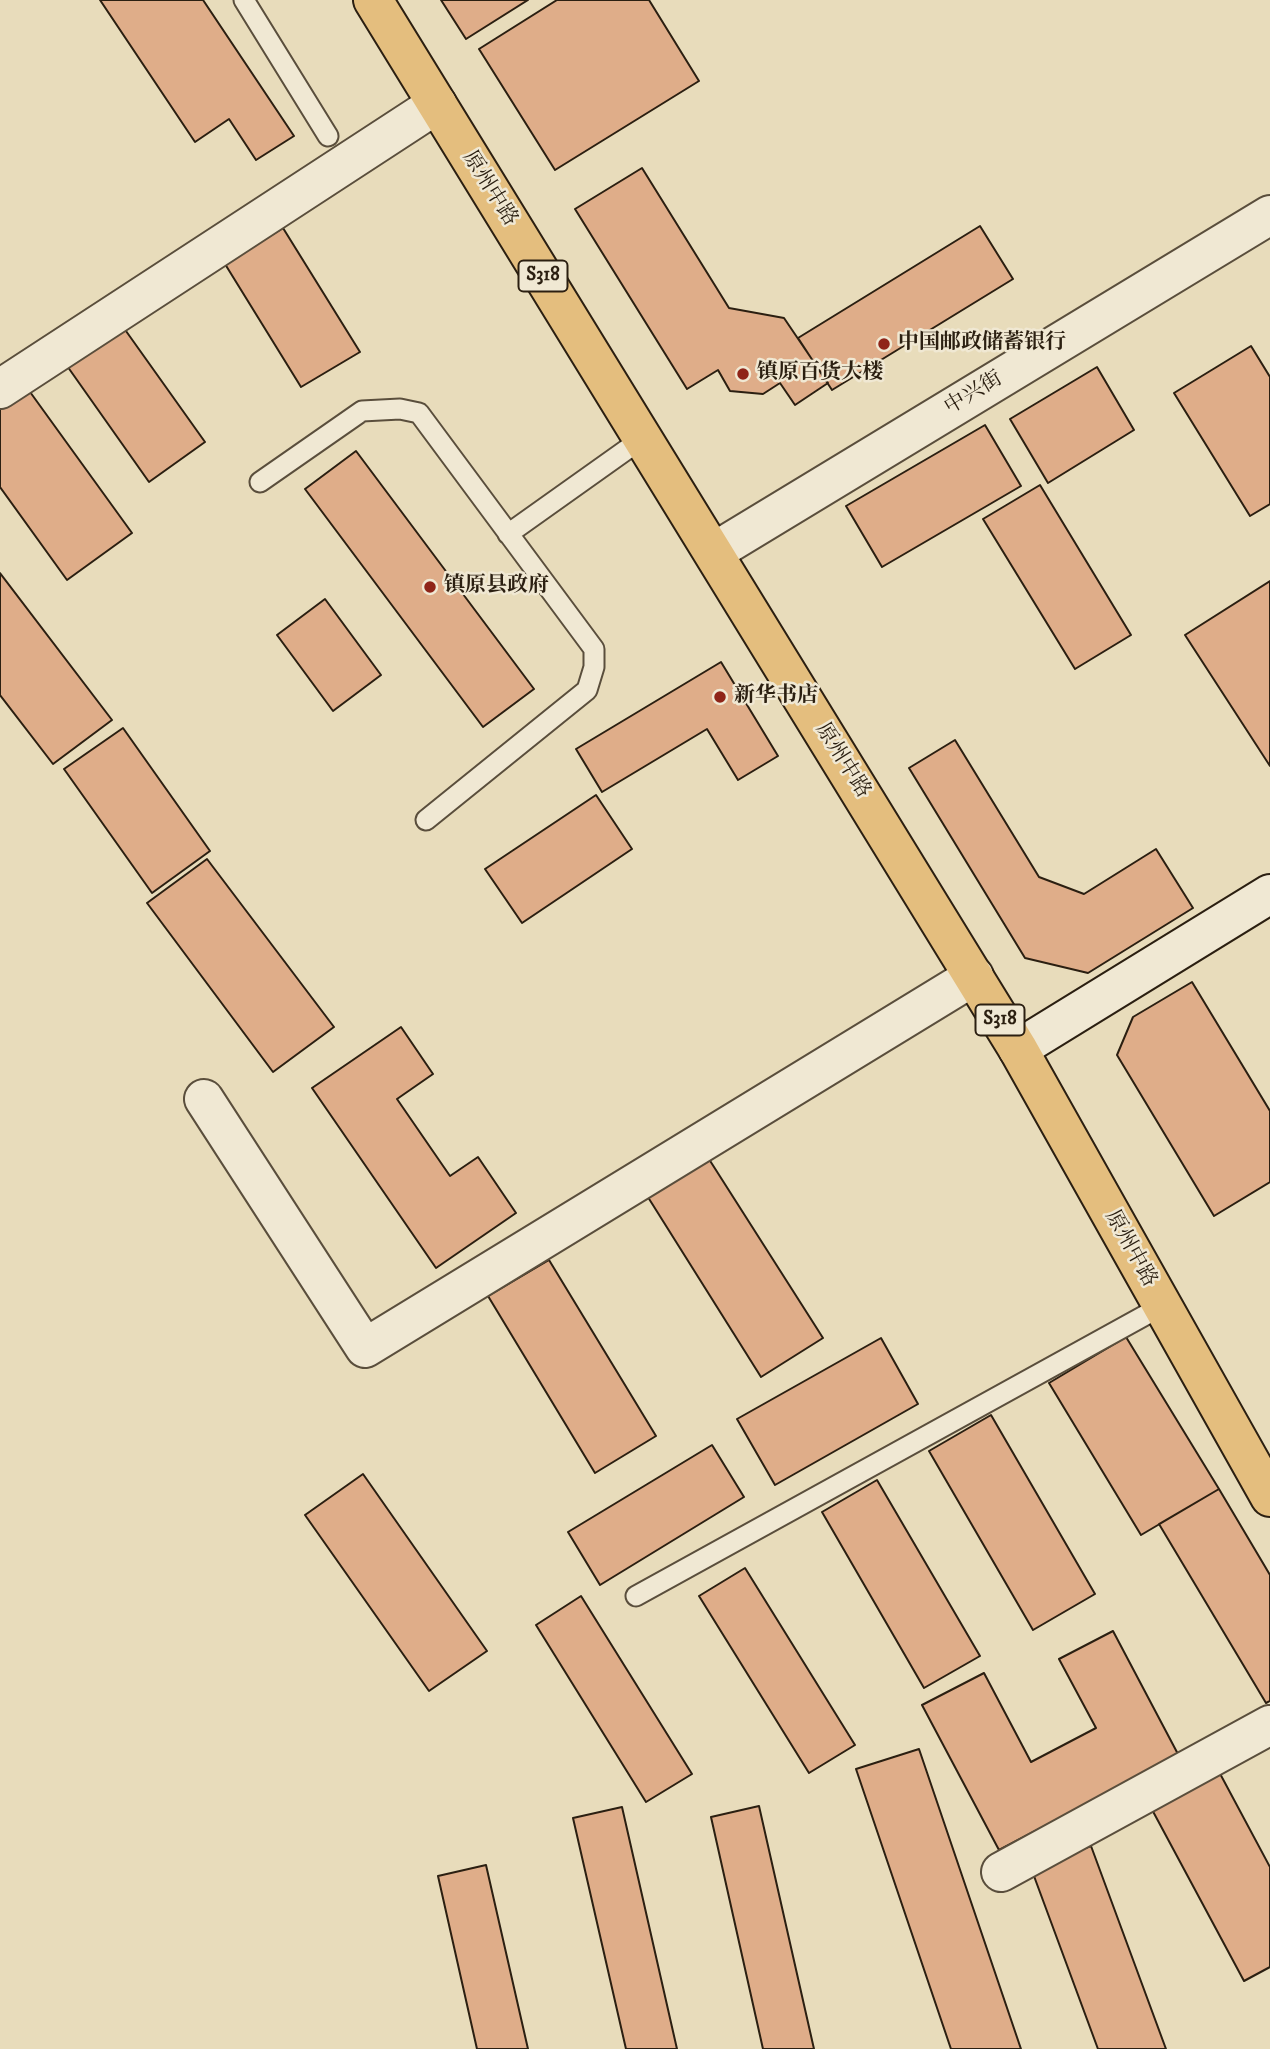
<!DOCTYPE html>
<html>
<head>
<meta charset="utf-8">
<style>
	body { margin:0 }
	canvas { display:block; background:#e8dcbb }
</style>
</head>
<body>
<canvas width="1270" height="2049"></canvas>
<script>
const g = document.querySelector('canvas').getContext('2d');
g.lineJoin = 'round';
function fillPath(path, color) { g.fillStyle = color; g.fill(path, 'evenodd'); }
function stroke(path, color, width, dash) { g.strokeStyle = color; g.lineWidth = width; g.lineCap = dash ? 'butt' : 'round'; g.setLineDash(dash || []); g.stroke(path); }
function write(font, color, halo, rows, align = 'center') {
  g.font = font + ' "IM FELL DW Pica","Noto Serif SC",serif'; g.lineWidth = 5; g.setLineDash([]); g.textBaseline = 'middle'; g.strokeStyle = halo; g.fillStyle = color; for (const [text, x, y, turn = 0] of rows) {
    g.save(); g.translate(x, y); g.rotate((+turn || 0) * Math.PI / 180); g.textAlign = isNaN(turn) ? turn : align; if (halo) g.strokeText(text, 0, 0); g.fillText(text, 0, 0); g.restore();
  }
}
const building = new Path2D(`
	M100 0H203L294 136 256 160 229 119 195 142Z
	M441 0H528L466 39Z
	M557 0H649L699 81 555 170 479 49Z
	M642 168 729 308 784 318 828 383 795 405 780 383 763 394 730 391 718 370 687 389 575 209Z
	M980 226 1013 279 832 390 798 338Z
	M283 228 360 352 301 387 225 264Z
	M121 324 205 442 149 482 65 363Z
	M1251 346 1270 377V504L1250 516 1174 393Z
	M1097 367 1134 430 1048 483 1010 419Z
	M25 385 132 533 67 580 0 487V403Z
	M985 425 1021 486 882 567 846 506Z
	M356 451 534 689 483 727 305 489Z
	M1040 485 1131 635 1075 669 983 519Z
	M0 573 112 720 53 764 0 695Z
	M1270 581V766L1185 635Z
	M325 599 381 675 333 711 277 635Z
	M721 662 778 756 738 780 707 729 602 792 576 749Z
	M123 728 210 851 152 893 64 769Z
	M955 740 1039 877 1084 894 1156 849 1193 908 1088 973 1025 958 909 768Z
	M596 795 632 849 522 923 485 869Z
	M207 859 334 1027 273 1072 147 903Z
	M1192 982 1270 1111V1182L1214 1216 1117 1055 1133 1017Z
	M401 1027 433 1074 397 1099 450 1176 478 1157 516 1213 436 1268 312 1088Z
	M707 1156 823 1338 761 1377 646 1194Z
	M549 1260 656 1436 595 1473 488 1296Z
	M1126 1337 1219 1489 1141 1535 1049 1383Z
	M881 1338 918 1404 775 1485 737 1419Z
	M991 1415 1095 1594 1033 1630 929 1451Z
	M712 1445 744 1497 600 1585 568 1532Z
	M363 1474 487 1651 429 1691 305 1515Z
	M877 1480 980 1656 924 1688 822 1512Z
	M1219 1489 1270 1575V1701L1266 1703 1159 1524Z
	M745 1568 855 1745 809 1773 699 1596Z
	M581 1596 692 1774 646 1802 536 1625Z
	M1113 1631 1179 1756 999 1850 922 1705 984 1673 1031 1762 1096 1728 1059 1659Z
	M919 1749 1021 2049H951L856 1769Z
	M1217 1768 1270 1867V1967L1244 1981 1149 1804Z
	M759 1806 814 2049H763L711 1817Z
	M622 1807 677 2049H626L573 1818Z
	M1091 1846 1166 2049H1098L1031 1868Z
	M486 1865 528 2049H477L438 1876Z`);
fillPath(building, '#dfad89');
stroke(building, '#2b1f11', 2);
const lane = new Path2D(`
	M244 0 328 136
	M260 482 362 411 400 409 419 413 594 649V667L587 690 426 820
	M508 534 643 438
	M636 1596 1162 1306`);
const street = new Path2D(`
	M0 389 437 104
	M714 552 1270 215
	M204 1099 365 1348 974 976
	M1001 1872 1270 1725`);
const secondary = new Path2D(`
	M1018 1049 1270 894`);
const primary = new Path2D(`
	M373 0 1018 1049 1270 1497`);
stroke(lane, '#5a4e3c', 23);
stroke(street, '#5a4e3c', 42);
stroke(secondary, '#2b1f11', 42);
stroke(primary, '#2b1f11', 42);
stroke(lane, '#f0e8d3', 19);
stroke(street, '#f0e8d3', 38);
stroke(secondary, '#f0e8d3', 38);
stroke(primary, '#e4be7e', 38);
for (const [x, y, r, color] of [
	[884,344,7,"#8f2418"],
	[743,374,7,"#8f2418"],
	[430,587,7,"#8f2418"],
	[720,697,7,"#8f2418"]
]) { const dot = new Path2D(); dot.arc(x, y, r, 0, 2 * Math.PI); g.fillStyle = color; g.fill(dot); stroke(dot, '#f0e8d3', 2.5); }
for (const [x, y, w] of [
	[543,276,49],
	[1000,1020,49]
]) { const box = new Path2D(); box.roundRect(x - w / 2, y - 15.5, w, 31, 5); g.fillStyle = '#f0e8d3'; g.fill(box); stroke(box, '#2b1f11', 2); }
write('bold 19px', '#2b1f11', null, [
	["S318",543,276],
	["S318",1000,1020]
]);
write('21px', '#2b1f11', '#f0e8d3', [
	["原州中路",489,189,58],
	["中兴街",974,394,-31],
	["原州中路",842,761,58],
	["原州中路",1130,1249,61]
]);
write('bold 21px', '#2b1f11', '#f0e8d3', [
	["中国邮政储蓄银行",898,344],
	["镇原百货大楼",757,374],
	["镇原县政府",444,587],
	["新华书店",734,697]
], 'left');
</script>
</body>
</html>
